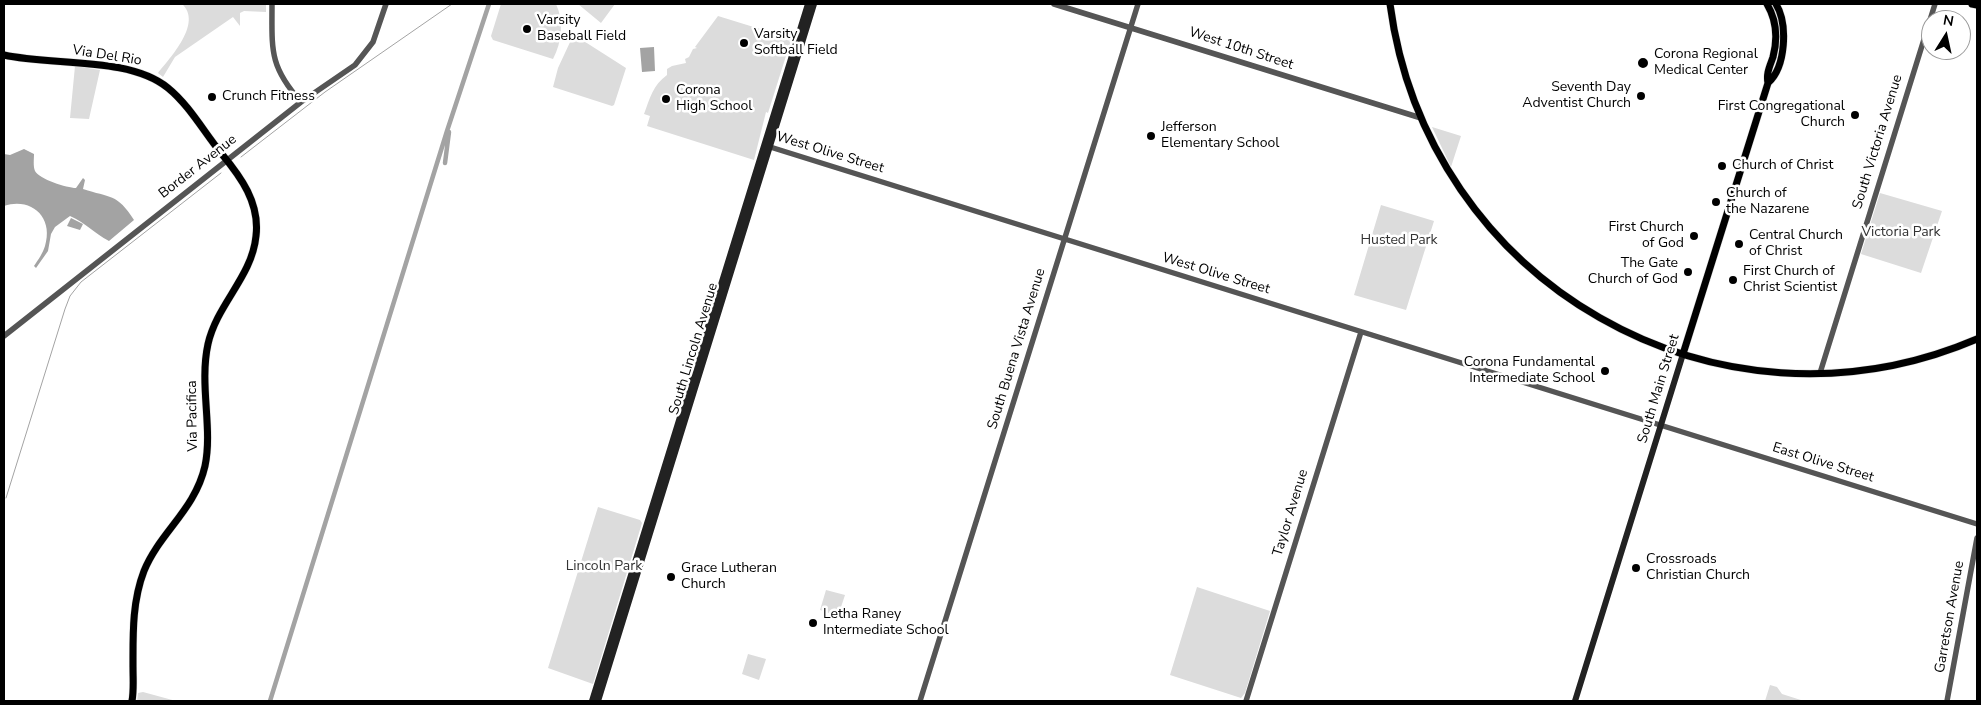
<!DOCTYPE html>
<html>
<head>
<meta charset="utf-8">
<style>
	body { margin:0 }
	#map { position:relative; width:1981px; height:705px; overflow:hidden; background:#fff; font-family:"Nunito Sans",sans-serif }
	canvas { display:block }
	.frame { position:absolute; inset:0; border:5px solid #000; pointer-events:none }
	.north { position:absolute; left:1921px; top:10px; width:50px; height:50px; box-sizing:border-box; background:#fff; border:1px solid #999; border-radius:50%; rotate:10deg; font-size:14px; font-weight:700; line-height:20px; text-align:center; color:#000 }
	.north::after { content:''; display:block; margin:auto; width:18px; height:22px; background:#000; clip-path:polygon(50% 0,100% 100%,50% 72%,0 100%) }
</style>
</head>
<body>
<div id="map">
<canvas width="1981" height="705"></canvas>
<div class="frame"></div>
<div class="north">N</div>
</div>
<script>
const g = document.querySelector('canvas').getContext('2d');
g.lineJoin = 'round';
function fillPath(path, color) { g.fillStyle = color; g.fill(path, 'evenodd'); }
function stroke(path, color, width, dash) { g.strokeStyle = color; g.lineWidth = width; g.lineCap = dash ? 'butt' : 'round'; g.setLineDash(dash || []); g.stroke(path); }
function write(font, color, halo, rows, align = 'center') {
  g.font = font + ' "Nunito Sans",sans-serif'; g.lineWidth = 5; g.setLineDash([]); g.textBaseline = 'middle'; g.strokeStyle = halo; g.fillStyle = color; for (const [text, x, y, turn = 0] of rows) {
    g.save(); g.translate(x, y); g.rotate((+turn || 0) * Math.PI / 180); g.textAlign = isNaN(turn) ? turn : align; if (halo) g.strokeText(text, 0, 0); g.fillText(text, 0, 0); g.restore();
  }
}
fillPath(new Path2D(`
	M182 4H266V12L244 11 240 13V26L233 17 175 57 163 77 158 73C170 58 203 23 182 4Z
	M501 4H556C564 21 562 42 553 59L493 40 491 36Z
	M578 4H615L601 23Z
	M718 16 773 33 791 40 768 113 766 112 754 160 647 126 650 116 644 114C650 98 653 85 667 75V69L672 66 686 63 685 59 689 57 693 49 697 48 695 47Z
	M579 38 626 68 614 105 612 106 553 87 558 68 571 40Z
	M75 66 100 70 89 119 70 118Z
	M1432 127 1461 136 1451 167Z
	M1880 193 1942 211 1921 273 1861 254Z
	M1381 205 1434 221 1406 310 1354 295Z
	M598 507 640 520 642 523 593 684 548 668Z
	M1197 587 1270 611 1245 693 1241 698 1170 675Z
	M826 590 845 595 838 616 820 610Z
	M748 654 766 659 759 680 742 674Z
	M1770 685 1777 687 1782 694 1804 701H1765Z
	M143 692 176 701H137L138 693Z`), '#dcdcdc');
fillPath(new Path2D(`
	M654 47 655 71 642 72 640 48Z
	M24 149 34 154C34 159 33 166 35 171 39 179 67 188 76 188L83 178 85 180 83 189C110 198 117 193 134 220L109 241C94 233 86 223 70 216L55 227 51 234 48 251 36 268 34 266C38 260 43 253 45 246 54 217 31 197 4 206V154L10 155Z
	M71 218 83 224 80 230 67 226Z`), '#a3a3a3');
stroke(new Path2D(`
	M241 157 325 92 452 4
	M6 498 65 309 70 296 81 282 221 173`), '#a3a3a3', 1);
stroke(new Path2D(`
	M445 163 449 132
	M270 701 447 131 489 4`), '#a3a3a3', 4.5);
const primary = new Path2D(`
	M1390 4C1427 283 1717 450 1977 339
	M1972 4 1977 5
	M4 55C52 66 129 56 168 88 189 105 204 132 221 153 241 177 260 203 256 236 252 277 217 304 208 344 199 385 213 428 205 466 195 510 160 532 144 571 132 602 133 635 133 667 133 679 134 690 132 701
	M1768 83C1786 67 1788 24 1776 4
	M1683 354 1768 83C1766 73 1770 66 1773 57 1778 38 1777 21 1767 4`);
stroke(primary, '#dbdbdb', 8);
stroke(new Path2D(`
	M272 4C272 50 269 66 301 102
	M1054 4 1421 118
	M767 146 1977 524
	M4 336 301 102 355 65 373 42 386 4
	M1820 373 1935 4
	M920 701 1138 4
	M1246 701 1361 332
	M1947 701 1977 538`), '#555', 5.5);
stroke(new Path2D(`
	M592 701 808 4
	M598 701 814 4
	M1575 701 1683 354`), '#222', 6);
stroke(primary, '#000', 7);
for (const [x, y, r, color] of [
	[527,29,5,"#000"],
	[744,43,5,"#000"],
	[1643,63,6,"#000"],
	[1641,96,5,"#000"],
	[212,97,5,"#000"],
	[666,99,5,"#000"],
	[1855,115,5,"#000"],
	[1151,136,5,"#000"],
	[1722,166,5,"#000"],
	[1716,202,5,"#000"],
	[1694,236,5,"#000"],
	[1739,244,5,"#000"],
	[1688,272,5,"#000"],
	[1733,280,5,"#000"],
	[1605,371,5,"#000"],
	[1636,568,5,"#000"],
	[671,577,5,"#000"],
	[813,623,5,"#000"]
]) { const dot = new Path2D(); dot.arc(x, y, r, 0, 2 * Math.PI); g.fillStyle = color; g.fill(dot); stroke(dot, '#fff', 2); }
write('14px', '#000', '#fff', [
	["Varsity",537,21],
	["Baseball Field",537,37],
	["Varsity",754,35],
	["Softball Field",754,51],
	["Corona Regional",1654,55],
	["Medical Center",1654,71],
	["Seventh Day",1631,88,"right"],
	["Adventist Church",1631,104,"right"],
	["Corona",676,91],
	["High School",676,107],
	["Crunch Fitness",222,97],
	["First Congregational",1845,107,"right"],
	["Church",1845,123,"right"],
	["Jefferson",1161,128],
	["Elementary School",1161,144],
	["Church of Christ",1732,166],
	["Church of",1726,194],
	["the Nazarene",1726,210],
	["First Church",1684,228,"right"],
	["of God",1684,244,"right"],
	["Central Church",1749,236],
	["of Christ",1749,252],
	["The Gate",1678,264,"right"],
	["Church of God",1678,280,"right"],
	["First Church of",1743,272],
	["Christ Scientist",1743,288],
	["Corona Fundamental",1595,363,"right"],
	["Intermediate School",1595,379,"right"],
	["Crossroads",1646,560],
	["Christian Church",1646,576],
	["Grace Lutheran",681,569],
	["Church",681,585],
	["Letha Raney",823,615],
	["Intermediate School",823,631]
], 'left');
write('14px', '#000', '#fff', [
	["West 10th Street",1241,49,18],
	["Via Del Rio",107,56,9],
	["South Victoria Avenue",1878,142,-73],
	["West Olive Street",830,153,17],
	["Border Avenue",198,167,-38],
	["West Olive Street",1216,274,17],
	["South Lincoln Avenue",694,349,-73],
	["South Buena Vista Avenue",1017,349,-73],
	["South Main Street",1659,389,-73],
	["Via Pacifica",193,416,-91],
	["East Olive Street",1823,463,17],
	["Taylor Avenue",1291,513,-73],
	["Garretson Avenue",1950,617,-80]
]);
write('14px', '#333', '#fff', [
	["Victoria Park",1901,233],
	["Husted Park",1399,241],
	["Lincoln Park",604,567]
]);
</script>
</body>
</html>
